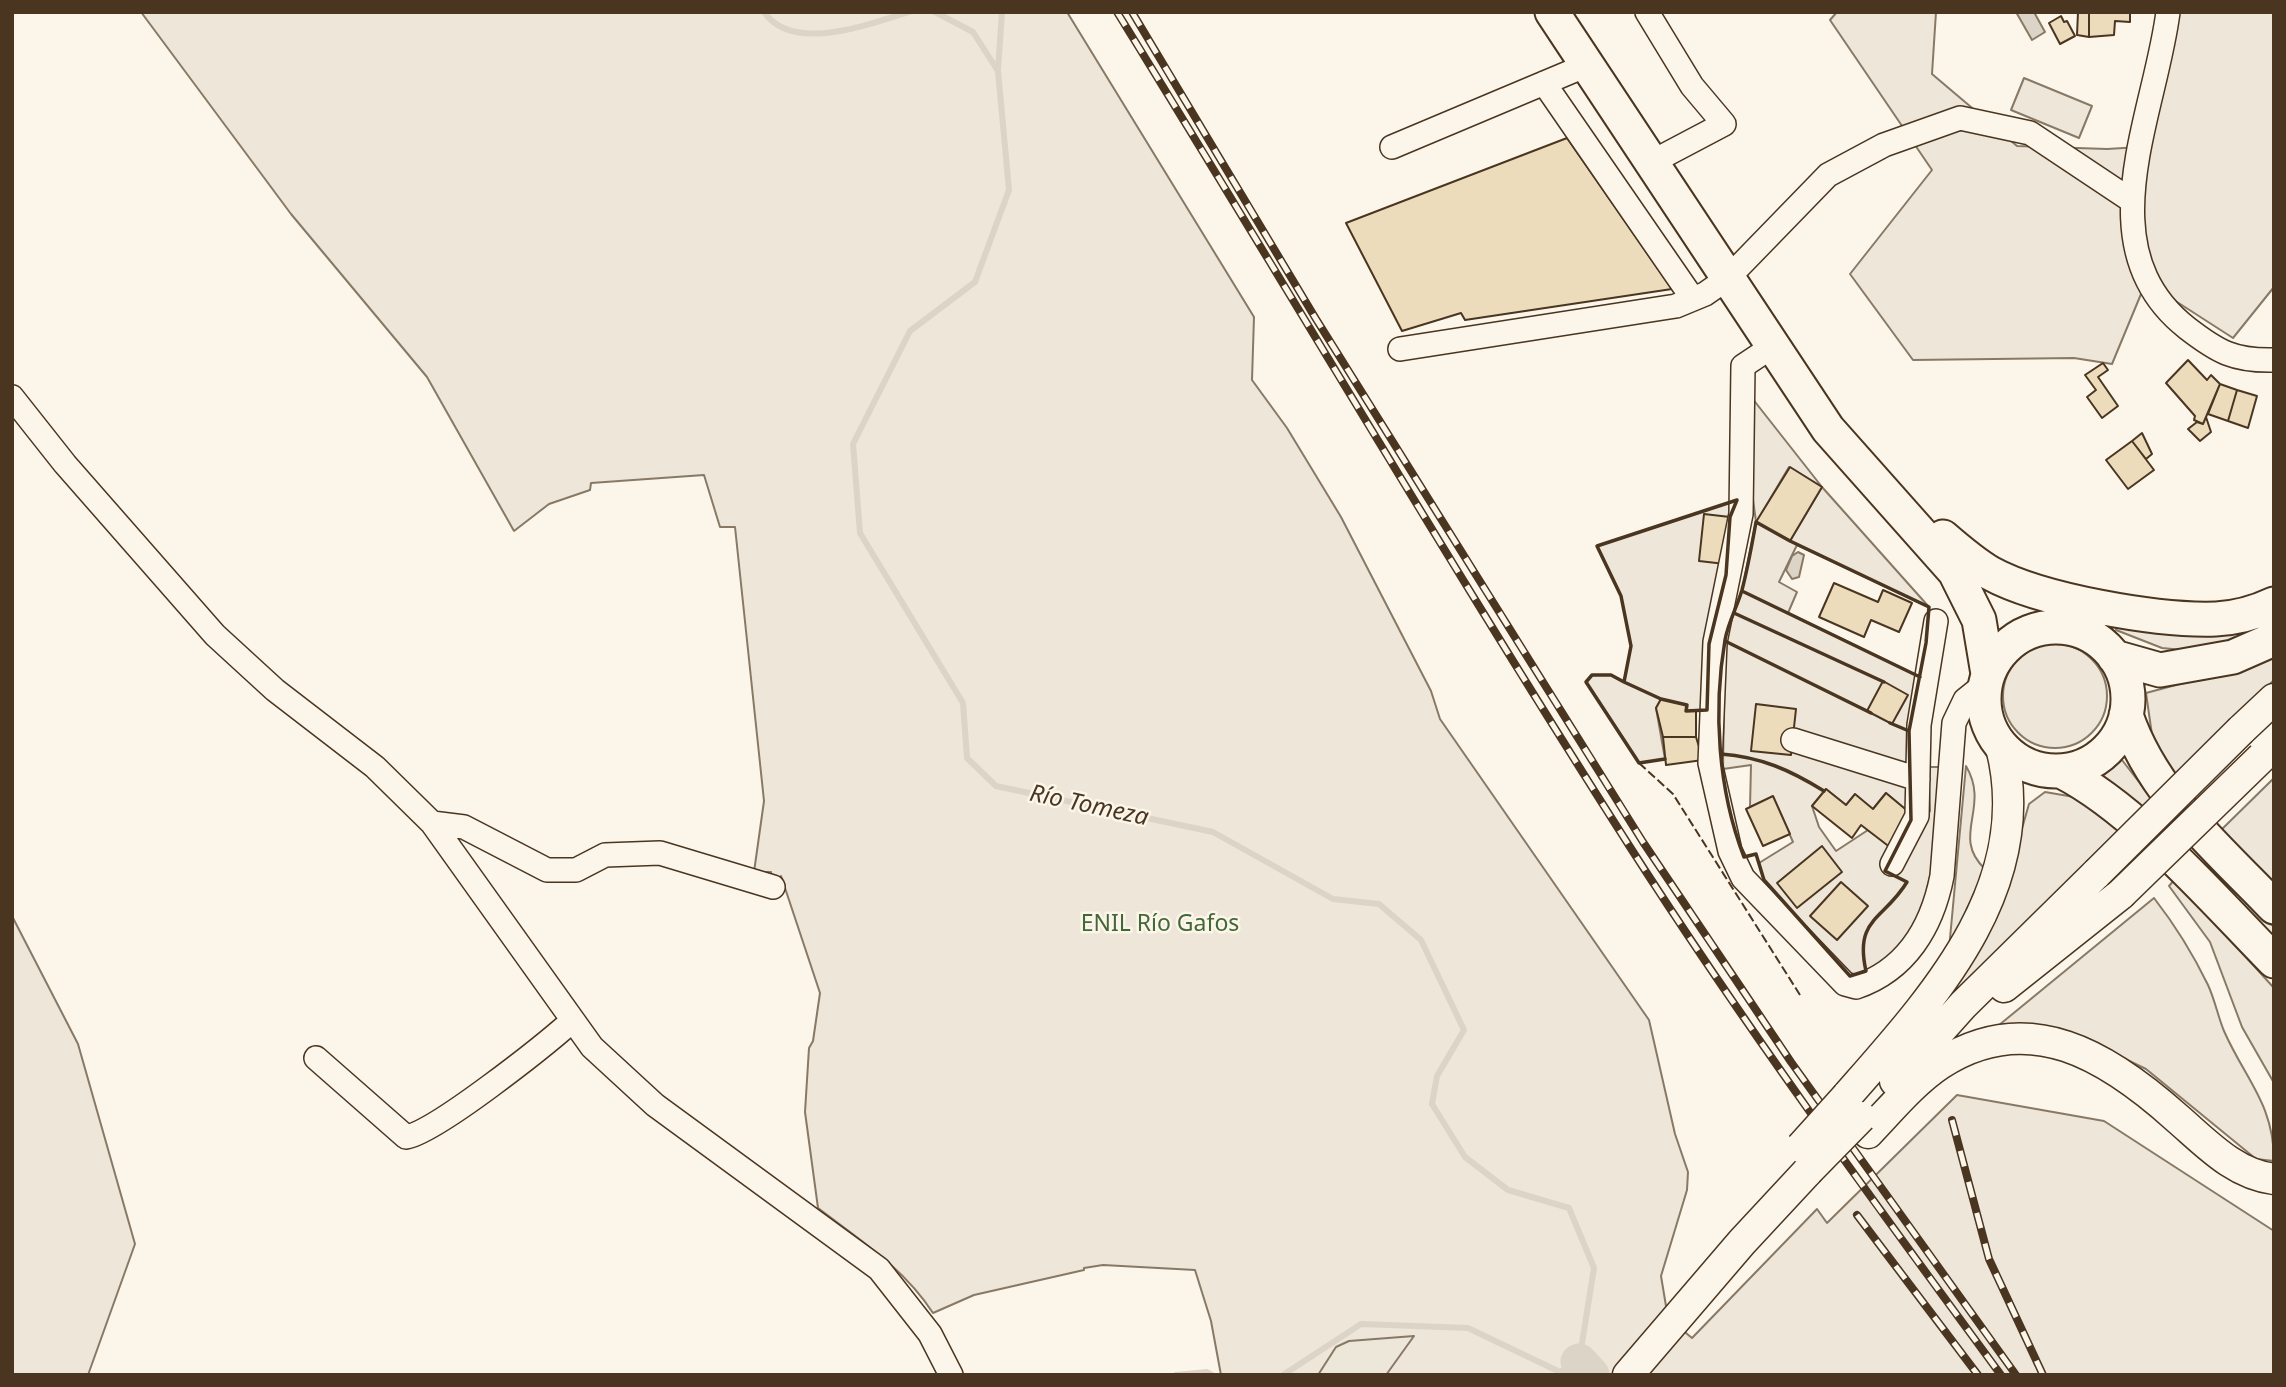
<!DOCTYPE html>
<html>
<head>
<meta charset="utf-8">
<style>
	body { margin:0 }
	#map { position:relative; width:2286px; height:1387px; overflow:hidden; background:#fbf6e9; font-family:"Noto Sans",sans-serif }
	canvas { display:block }
	.frame { position:absolute; inset:0; border:14px solid #4a3520; pointer-events:none }
</style>
</head>
<body>
<div id="map">
<canvas width="2286" height="1387"></canvas>
<div class="frame"></div>
</div>
<script>
const g = document.querySelector('canvas').getContext('2d');
g.lineJoin = 'round';
function fillPath(path, color) { g.fillStyle = color; g.fill(path, 'evenodd'); }
function stroke(path, color, width, dash) { g.strokeStyle = color; g.lineWidth = width; g.lineCap = dash ? 'butt' : 'round'; g.setLineDash(dash || []); g.stroke(path); }
function write(font, color, halo, rows, align = 'center') {
  g.font = font + ' "Noto Sans",sans-serif'; g.lineWidth = 5; g.setLineDash([]); g.textBaseline = 'middle'; g.strokeStyle = halo; g.fillStyle = color; for (const [text, x, y, turn = 0] of rows) {
    g.save(); g.translate(x, y); g.rotate((+turn || 0) * Math.PI / 180); g.textAlign = isNaN(turn) ? turn : align; if (halo) g.strokeText(text, 0, 0); g.fillText(text, 0, 0); g.restore();
  }
}
const green = new Path2D(`
	M141 12H1067L1254 317 1252 380 1287 428 1341 517 1431 691 1440 719 1649 1020 1675 1134 1688 1172 1687 1190 1661 1276 1668 1318 1692 1338 1817 1209 1827 1223 1957 1095 2104 1121 2274 1231V1375H1221L1211 1321 1195 1270 1103 1265 1084 1268V1270L974 1295 933 1313C904 1268 860 1240 818 1208L805 1112 809 1048 813 1041 820 993 781 876 773 887 771 872H754L764 801 735 527H720L704 475 591 483 590 490 549 504 514 531 427 377 291 214Z
	M1837 12H1936L1932 74 2017 146 2107 149 2140 147 2168 12H2274V287L2233 338 2146 282 2112 364 2074 358 1913 360 1850 274 1932 170 1830 20Z
	M2024 78 2092 106 2079 138 2011 110Z
	M1752 398 1822 487 1929 607 1797 545 1779 582 1797 592 1788 613 1920 677 1911 814 1886 793 1873 809 1846 805 1826 789 1812 806 1819 827 1836 851 1868 830 1898 852 1892 875 1930 811 1928 767H1939C1939 825 1935 906 1898 953 1890 965 1864 972 1850 976L1764 880 1759 863 1793 842 1773 797 1750 807 1751 765 1723 769 1725 638 1742 591 1756 522 1752 492ZM1789 467 1822 487 1790 541 1757 521Z
	M1737 500 1707 710 1686 711 1687 705 1661 699 1656 708 1665 759 1639 763 1586 682 1592 675H1611L1624 682 1631 646 1621 596 1597 546Z
	M2274 615V625L2203 652 2162 648 2116 630 2118 620Z
	M2003 696a52 52 0 1 1 104 0a52 52 0 1 1-104 0Z
	M2274 653V680L2174 779 2152 735 2146 693 2258 663Z
	M2122 760 2146 791 2274 927V943L2101 777Z
	M1966 766C1991 808 1950 836 1985 869L1949 949Z
	M2274 778V892L2217 834Z
	M2045 792 2080 798 2124 826 1922 1025 2005 888 2029 804Z
	M2175 879 2274 988V1083L2242 1027 2210 942 2169 886Z
	M2154 898C2175 925 2193 954 2208 985 2215 1000 2218 1017 2224 1031 2245 1079 2274 1104 2274 1161L2256 1159 2146 1069 2067 1031 1993 1030Z
	M12 916 78 1044 135 1244 88 1375H12Z`);
fillPath(green, '#ede6d9');
stroke(green, '#887966', 2);
const parking = new Path2D(`
	M1414 1336 1386 1375H1318L1336 1347 1349 1341Z`);
fillPath(parking, '#ede7d9');
stroke(parking, '#887966', 2);
const water = new Path2D(`
	M2016 12H2034L2045 32 2032 40Z
	M1798 552 1804 555 1799 577 1792 579 1786 570 1792 556Z`);
fillPath(water, '#dcd4c6');
stroke(water, '#887966', 2);
stroke(new Path2D(`
	M764 12C793 54 869 24 909 12
	M935 12 973 32 998 71 1009 190 975 282 910 331 853 444 860 533 963 703 967 758 996 786 1213 832 1333 899 1379 904 1421 940 1464 1030 1437 1076 1432 1104 1465 1157 1508 1190 1569 1208 1594 1268 1579 1362 1560 1372 1468 1328 1361 1324 1283 1375
	M998 70 1002 12
	M1176 1375 1207 1372 1212 1375`), '#dcd4c6', 6);
stroke(new Path2D(`
	M1579 1362 1591 1375`), '#dcd4c6', 37);
const building = new Path2D(`
	M2078 12 2089 13V37L2077 35Z
	M2130 12V22L2115 21 2114 35 2089 37V12Z
	M2061 16 2064 22 2067 21 2075 36 2060 44 2049 23Z
	M1567 138 1672 289 1465 320 1461 313 1402 331 1346 223Z
	M2188 360 2207 380 2211 375 2220 384 2203 424 2194 420 2195 416 2166 383Z
	M2103 363 2108 370 2098 377 2118 406 2102 418 2087 397 2096 390 2085 375Z
	M2220 384 2237 390 2228 421 2208 414Z
	M2237 390 2257 396 2248 428 2228 421Z
	M2206 417 2211 432 2200 441 2188 429 2197 422 2203 424Z
	M2142 433 2152 454 2146 459 2132 441Z
	M2132 441 2154 470 2128 489 2106 460Z
	M1790 467 1822 487 1790 541 1756 522Z
	M1704 514 1730 517 1725 564 1699 561Z
	M1834 583 1878 602 1883 590 1912 603 1899 632 1871 620 1864 637 1819 617Z
	M1883 681 1908 695 1892 724 1867 711Z
	M1661 699 1687 705 1686 711H1696V737H1663L1656 708Z
	M1756 704 1796 709 1791 755 1751 751Z
	M1663 737H1696L1703 760 1666 765Z
	M1826 789 1846 805 1855 794 1873 809 1886 793 1910 813 1891 848 1861 825 1852 838 1812 806Z
	M1773 796 1790 834 1763 846 1746 809Z
	M1822 846 1842 872 1797 908 1777 883Z
	M1841 882 1868 906 1837 940 1810 916Z`);
fillPath(building, '#ecdcbc');
stroke(building, '#4a3520', 2);
const minor = new Path2D(`
	M1647 12 1692 86 1724 124 1652 162
	M2168 12C2155 116 2085 248 2187 328 2218 352 2234 361 2274 360
	M1544 83 1693 299
	M1392 147 1587 65
	M1773 346 1743 366 1741 514 1715 642 1710 763 1730 851 1743 878 1845 984 1856 987C1906 970 1932 927 1942 876L1954 723 1965 700 1985 684
	M1400 349 1676 306 1705 294 1728 278 1828 175 1884 145 1960 118 2030 133 2132 201
	M12 397 65 464 215 635 275 690 375 767 432 823 592 1047 655 1105 879 1269 930 1334 951 1375
	M1793 740 1918 779
	M432 823 464 827 547 870H576L605 855 660 853 773 887
	M1892 864 1917 816 1919 725 1936 621
	M316 1058 406 1137C436 1132 545 1045 572 1021`);
const major = new Path2D(`
	M2241 730 2274 699
	M2004 987 2121 894
	M1895 1081 1963 1005 2097 873
	M1847 1096C1932 999 2037 887 2001 747
	M1868 1133C1891 1109 1913 1082 1940 1064 2029 1006 2109 1057 2177 1118 2206 1143 2234 1174 2274 1179
	M1628 1375 1742 1242 1808 1171`);
const highway = new Path2D(`
	M1552 12 1828 429 1955 572 1979 620 1988 674
	M1943 537C1958 550 1973 563 1990 573 2041 601 2158 621 2216 619 2235 618 2257 612 2274 604
	M1984 699a72 72 0 1 1 144 0a72 72 0 1 1-144 0Z
	M2114 657 2160 670 2233 657 2274 639
	M2126 715C2153 795 2217 847 2274 907
	M2061 771C2136 809 2214 900 2274 961`);
stroke(minor, '#4a3520', 26);
stroke(major, '#4a3520', 33);
stroke(highway, '#4a3520', 37);
stroke(minor, '#fbf6e9', 23);
stroke(major, '#fbf6e9', 30);
stroke(highway, '#fbf6e9', 33);
const rail = new Path2D(`
	M1117 12C1289 290 1454 572 1630 847 1746 1028 1874 1202 2001 1375
	M1132 12 1316 319 1643 842 1791 1062 2016 1375
	M1952 1120 1989 1259 2043 1375
	M1857 1215 1978 1375`);
stroke(rail, '#4a3520', 8);
stroke(rail, '#fbf6e9', 5, [16]);
const majorBridge = new Path2D(`
	M2097 873 2241 730
	M2121 894 2262 757
	M1801 1147 1847 1096
	M1808 1171 1861 1117`);
stroke(majorBridge, '#4a3520', 33, []);
stroke(majorBridge, '#fbf6e9', 30);
stroke(new Path2D(`
	M1639 763 1673 794 1800 995`), '#4a3520', 2, [9, 3.5]);
stroke(new Path2D(`
	M1737 500 1730 517 1726 575 1709 644 1707 710 1686 711 1687 705 1661 699 1624 682 1631 646 1621 596 1597 546Z
	M1756 522 1790 541 1929 607 1926 643 1909 731 1911 820 1885 871 1907 882C1884 920 1854 918 1866 971L1850 976 1764 880 1756 854 1744 857C1718 790 1713 710 1725 640 1728 623 1737 607 1742 590 1748 567 1752 544 1756 522Z
	M1742 591 1920 677
	M1734 613 1884 682
	M1725 641 1871 713
	M1624 682 1611 675H1592L1586 682 1639 763 1665 759
	M1890 723 1909 731
	M1721 754C1761 757 1790 770 1824 791`), '#4a3520', 3.5);
write('23px', '#436837', '#fbf6e9', [
	["ENIL Río Gafos",1160,924]
]);
write('italic 24px', '#4a3520', '#fbf6e9', [
	["Río Tomeza",1089,806,12]
]);
</script>
</body>
</html>
